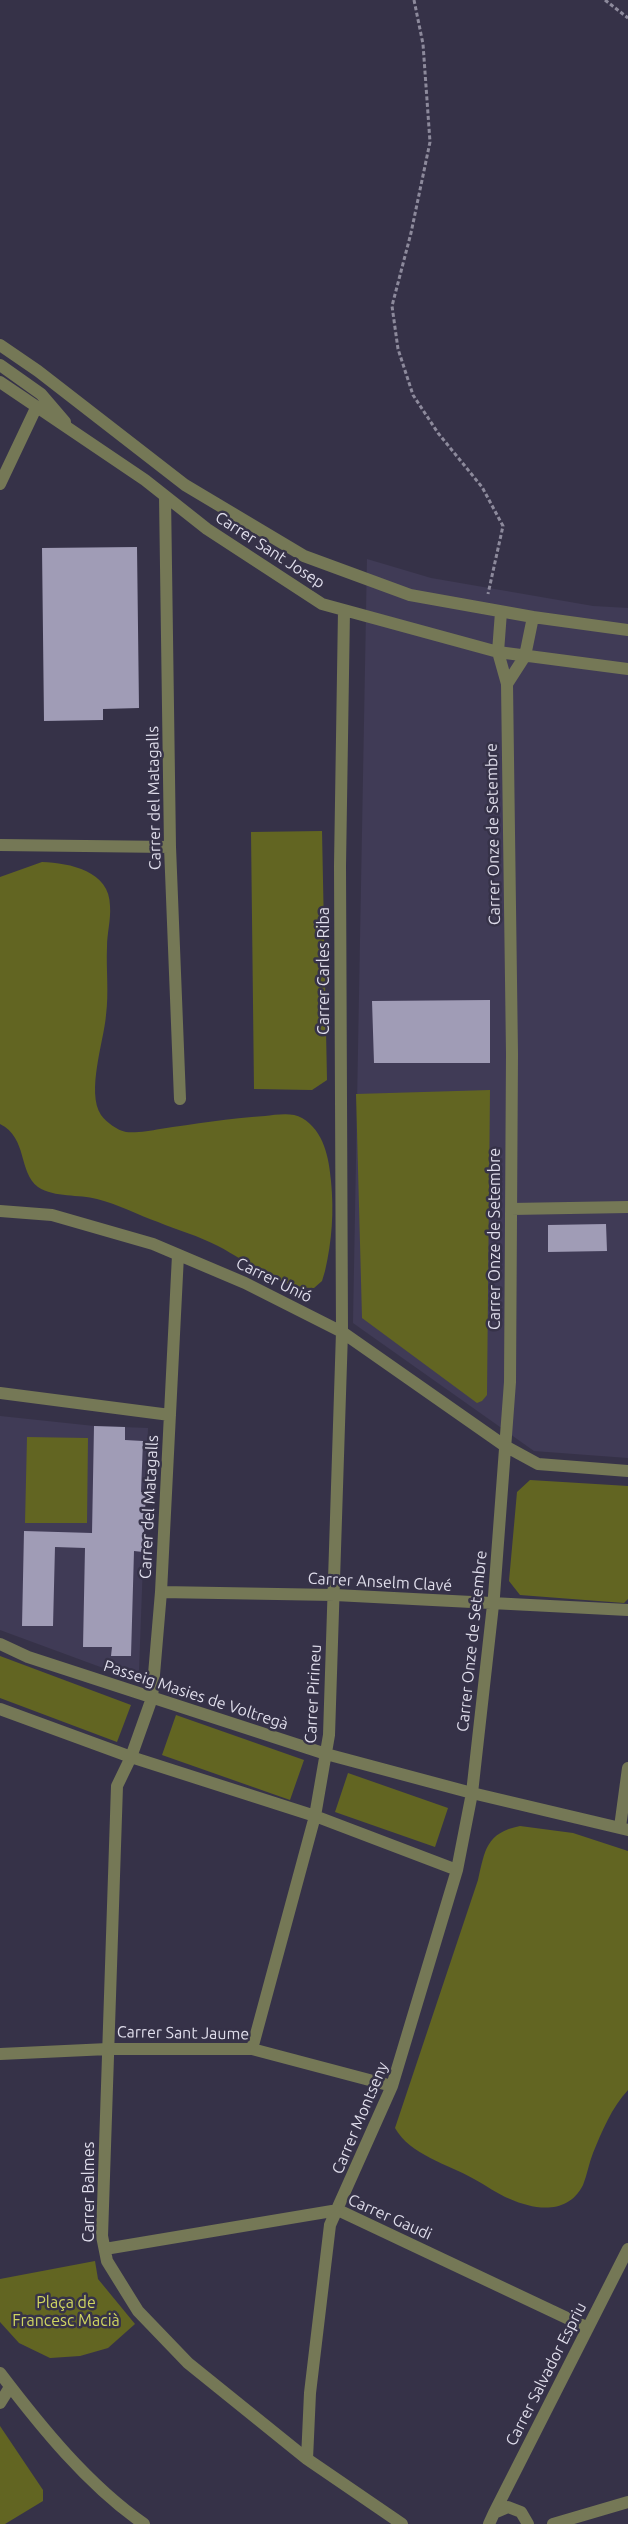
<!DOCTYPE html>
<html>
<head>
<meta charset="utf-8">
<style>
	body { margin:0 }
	canvas { display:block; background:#363248 }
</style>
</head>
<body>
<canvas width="628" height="2524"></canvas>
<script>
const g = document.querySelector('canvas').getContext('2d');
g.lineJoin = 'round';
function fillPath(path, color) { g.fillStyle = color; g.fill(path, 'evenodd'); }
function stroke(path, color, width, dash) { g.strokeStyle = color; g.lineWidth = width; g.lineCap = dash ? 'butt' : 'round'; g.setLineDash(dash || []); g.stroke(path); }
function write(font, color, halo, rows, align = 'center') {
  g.font = font + ' Ubuntu,sans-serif'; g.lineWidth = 5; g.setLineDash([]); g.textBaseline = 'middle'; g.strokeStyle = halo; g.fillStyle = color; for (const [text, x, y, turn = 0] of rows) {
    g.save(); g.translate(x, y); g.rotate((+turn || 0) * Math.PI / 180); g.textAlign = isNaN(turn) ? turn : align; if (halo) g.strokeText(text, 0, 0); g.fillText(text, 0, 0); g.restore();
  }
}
fillPath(new Path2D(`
	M367 559 431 578 593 606 628 608V1458L534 1451 353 1323Z
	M0 1416 94 1426 148 1428 139 1670 133 1679 0 1630Z`), '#403b56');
fillPath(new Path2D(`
	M322 831 327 1080 312 1090 254 1089 251 832Z
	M42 862C70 863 110 871 110 906 111 920 107 933 107 947 106 970 109 992 106 1015 104 1041 86 1092 101 1115 107 1123 117 1130 126 1132 136 1133 150 1131 160 1129 194 1124 230 1118 265 1116 276 1115 292 1112 302 1118 324 1131 329 1158 331 1181 334 1212 332 1240 325 1271L322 1281 314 1288C277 1288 249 1262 218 1246 199 1236 177 1230 158 1222 138 1215 118 1204 97 1199 79 1194 55 1198 38 1187 18 1172 28 1138 0 1124V877Z
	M490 1090 487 1395 482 1401 477 1403 362 1318 356 1094Z
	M27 1437 88 1438 87 1523H25Z
	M530 1480 628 1486V1599L624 1603 520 1595 509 1581 517 1492Z
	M0 1656 131 1705 117 1742 0 1698Z
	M176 1715 304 1760 290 1800 162 1755Z
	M348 1773 448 1808 435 1847 335 1812Z
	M520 1826 573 1833 628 1851V2090C612 2107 602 2131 593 2153 589 2163 587 2175 583 2185 568 2215 535 2210 510 2199 497 2194 486 2185 474 2179 448 2164 410 2155 395 2128L478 1880C485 1850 486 1833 520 1826Z
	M95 2261 98 2279 135 2324 108 2348 80 2356 50 2358 19 2343 0 2322V2279Z
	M0 2426 43 2490V2501L5 2524H0Z`), '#626522');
fillPath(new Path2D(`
	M137 547 139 708 103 709V720L44 721 42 548Z
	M490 1000V1063H374L372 1001Z
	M606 1224 607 1251 548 1252V1225Z
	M94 1426 125 1427V1440L143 1441 141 1492H146L143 1552 134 1551 131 1656H111L112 1647H83L85 1548 55 1547 53 1626H22L24 1531 92 1533Z`), '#a09cb6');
stroke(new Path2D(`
	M414 0 423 44 430 142 411 233 392 306 398 349 413 395 438 433 482 487 503 526 488 594
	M605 0 628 18`), '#8d8a9c', 3, [4, 2.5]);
stroke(new Path2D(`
	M0 345 38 371 185 485 304 556 410 595 533 617 628 630
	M0 365 41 394 65 422
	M0 382 145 480 207 529 322 604 498 652 628 669
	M0 484 36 408
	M165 496 170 847 180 1099
	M501 612 498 652 507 684 525 656 533 617
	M0 845 170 847
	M511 1209 628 1207
	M0 1211 52 1215 153 1244 245 1283 342 1332 505 1446 538 1464 628 1471
	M178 1255 161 1592 152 1698 131 1757 117 1786 102 2236 107 2261 138 2311 188 2363 307 2459 402 2524
	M0 1393 170 1415
	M161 1592 335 1595 628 1610
	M0 1644 28 1657 326 1754 472 1793 628 1830
	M0 1709 131 1757 315 1816 457 1870
	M620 1827 628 1768
	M252 2049 315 1816 329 1735 342 1332 340 866 344 610
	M0 2054 108 2049H252L392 2086
	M105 2249 338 2210 588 2328
	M0 2373C41 2427 88 2485 144 2524
	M0 2403 10 2387
	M307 2459 310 2393 330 2225 392 2086 457 1870 472 1793 494 1596 510 1382 512 1054 507 684
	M494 2513 628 2249
	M489 2524 494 2513 508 2507 521 2512 528 2524
	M553 2524 628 2502`), '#757856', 12);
write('16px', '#dfddeb', '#363248', [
	["Carrer Sant Josep",270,550,33],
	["Carrer del Matagalls",154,798,-91],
	["Carrer Onze de Setembre",493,834,-91],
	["Carrer Carles Riba",324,971,-90],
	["Carrer Onze de Setembre",495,1239,-90],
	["Carrer Unió",274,1280,26],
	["Carrer del Matagalls",149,1507,-87],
	["Carrer Anselm Clavé",380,1582,3],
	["Carrer Onze de Setembre",472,1641,-84],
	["Carrer Pirineu",313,1694,-87],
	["Passeig Masies de Voltregà",196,1695,18],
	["Carrer Sant Jaume",183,2033,1],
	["Carrer Montseny",360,2118,-67],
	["Carrer Balmes",89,2192,-90],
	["Carrer Gaudi",390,2217,24],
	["Carrer Salvador Espriu",546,2374,-63]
]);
write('16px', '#cfd561', '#363248', [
	["Plaça de",66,2303],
	["Francesc Macià",66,2321]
]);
</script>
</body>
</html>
